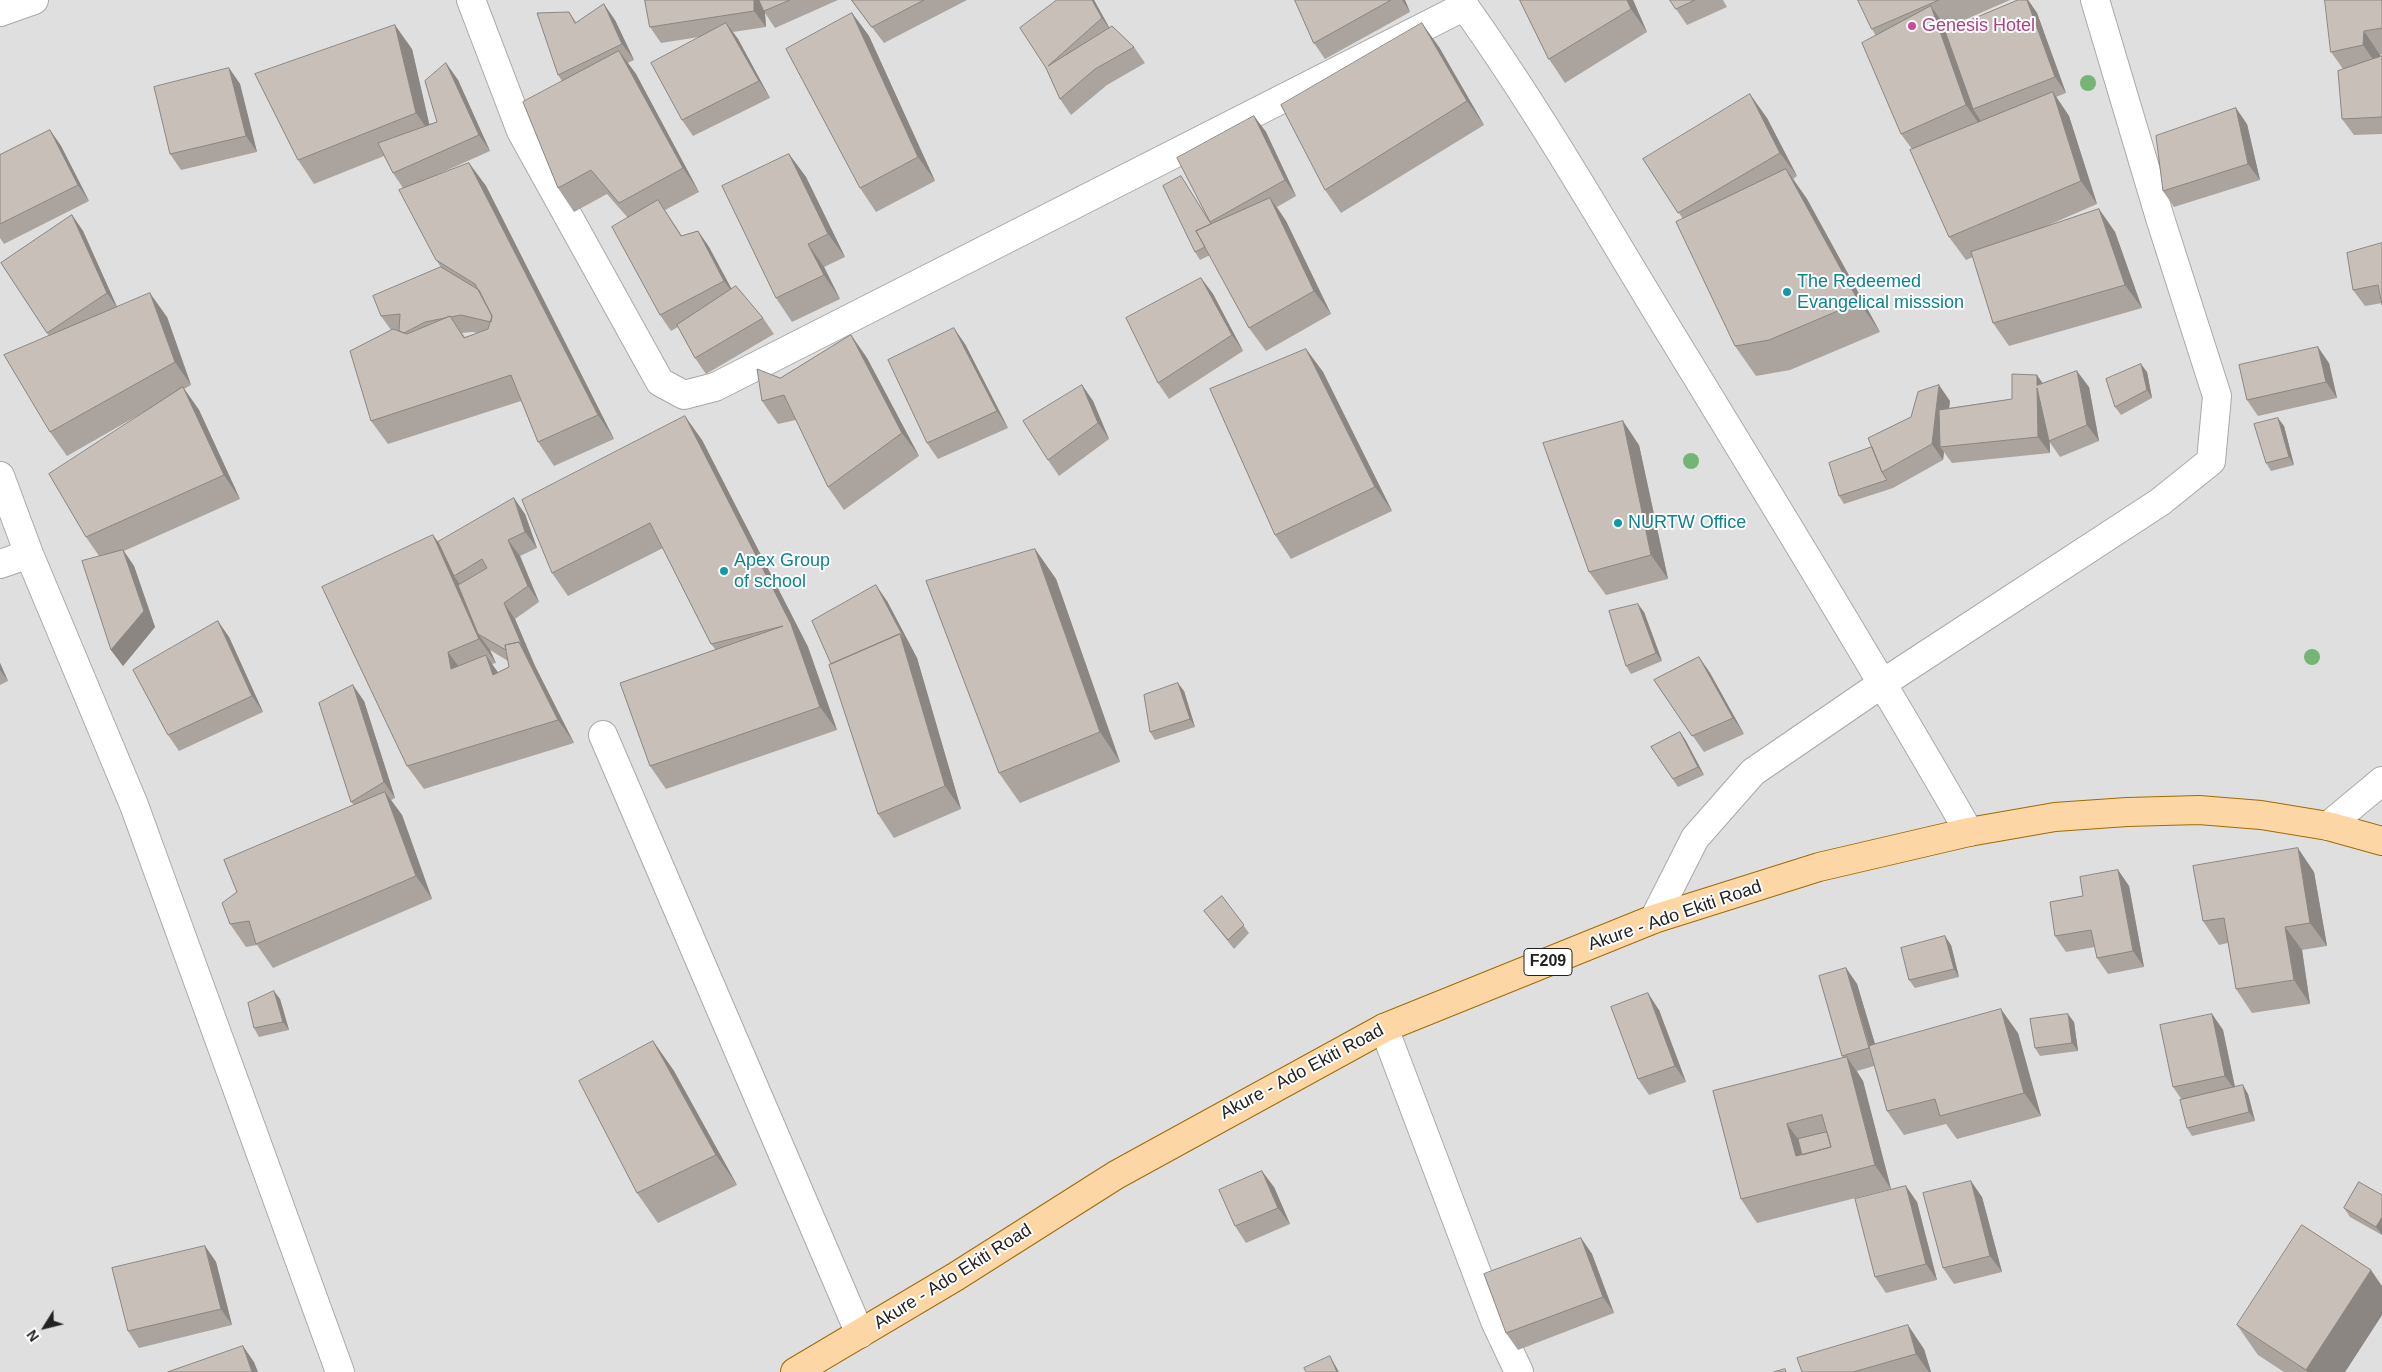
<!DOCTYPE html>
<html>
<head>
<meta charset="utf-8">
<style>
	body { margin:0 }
	#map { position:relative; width:2382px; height:1372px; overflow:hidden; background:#f2efe9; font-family:Arial,sans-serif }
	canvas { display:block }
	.north { position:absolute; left:20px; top:1302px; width:50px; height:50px; -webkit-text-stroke:4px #fff; paint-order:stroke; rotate:234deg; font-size:14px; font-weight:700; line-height:20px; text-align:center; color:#222 }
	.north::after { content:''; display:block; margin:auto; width:18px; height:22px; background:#222; clip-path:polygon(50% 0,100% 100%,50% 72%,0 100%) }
</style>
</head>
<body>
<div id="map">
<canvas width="2382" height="1372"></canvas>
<div class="north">N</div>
</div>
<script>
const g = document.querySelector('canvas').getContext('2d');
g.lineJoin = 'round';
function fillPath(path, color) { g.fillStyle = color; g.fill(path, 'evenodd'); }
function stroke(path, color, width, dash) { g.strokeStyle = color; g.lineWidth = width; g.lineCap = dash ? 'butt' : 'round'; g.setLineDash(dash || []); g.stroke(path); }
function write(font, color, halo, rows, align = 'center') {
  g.font = font + ' Arial,sans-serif'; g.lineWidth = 4; g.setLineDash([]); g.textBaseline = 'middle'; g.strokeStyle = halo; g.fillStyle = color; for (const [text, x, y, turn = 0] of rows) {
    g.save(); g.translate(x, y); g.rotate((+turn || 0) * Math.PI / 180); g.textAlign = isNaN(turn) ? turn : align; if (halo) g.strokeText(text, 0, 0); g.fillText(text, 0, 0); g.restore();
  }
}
fillPath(new Path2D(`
	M0 0H2382V1372H0Z`), '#e0dfdf');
const minor = new Path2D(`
	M471 0 521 131 660 382 684 395 715 387 1465 6
	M1460 0C1537 107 1603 223 1672 336 1772 500 1873 665 1969 832
	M0 12 34 0
	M0 476 29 554 134 805 340 1372
	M0 564 29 554
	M603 735 860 1334
	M2328 826 2382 781
	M1654 919 1695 838 1753 772 1883 683 2160 502 2211 461 2217 396 2160 218 2095 0
	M1384 1028 1495 1321 1519 1372`);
const major = new Path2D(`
	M795 1372 955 1277 1116 1175 1384 1028 1654 919 1819 867 1969 832 2055 817 2127 812 2199 810 2261 815 2328 826 2382 841`);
stroke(minor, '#a9a9a9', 30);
stroke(major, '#a06b00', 30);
stroke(minor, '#fff', 28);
stroke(major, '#fcd6a4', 28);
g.fillStyle = '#74b475';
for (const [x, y] of [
	[2088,83],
	[1691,461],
	[2312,657]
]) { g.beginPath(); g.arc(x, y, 8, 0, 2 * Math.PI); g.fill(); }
fillPath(new Path2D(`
	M645 0H838L775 28 765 13 766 27 733 32 738 39 770 98 693 136 682 120 699 37 661 43 650 27Z
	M851 0H967L884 43Z
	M1057 0H1094L1109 28 1134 47 1145 63 1107 85 1071 115 1060 99 1046 68Z
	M1295 0H1405L1410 12 1325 59 1314 43Z
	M1520 0H1633L1647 32 1565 83 1549 59Z
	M1670 0H1723L1727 7 1687 25 1676 9Z
	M1858 0H2010L1946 28 1948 30 2018 0H2028L2037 13 2066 93 2056 97 2069 116 2097 204 2042 228 2099 209 2115 232 2142 308 2009 346 1993 323 1973 257 1966 260 1949 237 1912 149 1901 134 1876 36 1872 29Z
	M2382 0V54L2380 55V57L2382 56V134L2354 135 2342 119 2343 69 2331 52Z
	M569 12 576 22 615 20 634 60 628 63 636 74 699 192 665 210 682 236 698 231 709 247 731 289 763 318 774 334 706 374 695 358 678 327 671 331 660 315 628 218 607 194 574 212 558 188 562 81 558 75Z
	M852 13 869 36 935 181 876 212 860 188Z
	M1439 47 1484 125 1341 213 1325 190Z
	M412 49 429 124 437 122 446 63 458 80 490 151 423 181 469 163 486 186 614 439 554 466 538 442 521 401 388 444 371 421 391 330 381 316 441 267 436 260 403 188 393 173 384 156 314 184 298 160ZM472 332 478 333 465 337 462 333Z
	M229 68 240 84 257 152 181 170 170 154Z
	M1254 116 1266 132 1296 196 1277 207 1286 221 1331 314 1266 351 1249 328 1210 255 1200 260 1195 252 1207 217Z
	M1767 118 1797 176 1793 179 1807 199 1880 332 1790 370 1756 376 1735 346 1683 219 1643 159Z
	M2247 124 2260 180 2174 207 2163 191Z
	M50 130 61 146 89 201 4 244 0 238V155Z
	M789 154 806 177 845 257 824 267 840 299 792 322 776 298Z
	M72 215 83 231 117 307 167 317 191 385 184 389 199 410 240 499 124 551 134 566 155 627 123 666 111 650 99 556 86 537 144 412 67 456 50 432 49 336 1 263Z
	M2382 243V303L2365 306 2353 290Z
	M1201 278 1213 294 1243 351 1169 399 1158 383Z
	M851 335 867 358 919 456 844 510 828 487 796 420 778 424 762 401 780 378Z
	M965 344 1008 428 938 459 927 443Z
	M1306 349 1323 372 1392 511 1291 559 1275 535Z
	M2329 363 2337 398 2258 416 2247 400Z
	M2147 372 2152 398 2121 415 2115 407Z
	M2043 383 2089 387 2099 441 2060 457 2049 441 2050 453 1952 463 1944 452 1943 460 1893 488 1844 504 1839 496 1872 447 1950 401 1949 408 2012 399Z
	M1082 385 1093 401 1109 439 1059 476 1048 460Z
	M2284 426 2294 465 2271 471 2266 463Z
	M702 440 808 647 837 730 666 789 650 766 716 650 711 644 663 548 568 596 552 573Z
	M1639 445 1668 579 1606 595 1589 572Z
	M525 514 537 548 520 556 539 602 515 619 535 666 574 743 424 789 407 766 438 542ZM490 650 508 661 509 667 498 672 492 664 496 663Z
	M1035 549 1056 579 1120 762 1020 803 999 773Z
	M887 601 917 658 961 809 894 838 878 814 831 664Z
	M1644 612 1662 661 1631 674 1626 666Z
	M229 637 263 712 179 751 168 735Z
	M1699 657 1710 673 1744 734 1704 752 1654 680Z
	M0 663 8 681 0 685Z
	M1184 691 1195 727 1155 740 1150 732Z
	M364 701 395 798 391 800 402 815 432 899 273 968 257 945 246 947 230 924 354 805 351 802Z
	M1680 732 1686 741 1704 775 1678 787 1651 747Z
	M2118 870 2129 886 2144 967 2108 974 2097 958 2095 947 2066 952 2055 936Z
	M2314 872 2327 946 2302 950 2310 1004 2252 1013 2236 989 2228 943 2219 945 2203 921Z
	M1222 896 1249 933 1234 949 1204 911Z
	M1951 945 1959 977 1915 988 1909 980Z
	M1846 968 1857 984 1875 1044 2018 1033 2041 1116 1957 1139 1946 1124 1904 1135 1887 1111 1874 1066 1857 1071 1863 1081 1891 1189 1757 1223 1741 1199 1713 1091 1844 1058 1842 1056Z
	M280 999 289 1030 259 1037 254 1028Z
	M1659 1010 1686 1082 1649 1095 1638 1079Z
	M2212 1014 2223 1030 2235 1087 2248 1094 2255 1121 2192 1136 2187 1128 2182 1100 2173 1087Z
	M2074 1022 2078 1051 2040 1056 2035 1048Z
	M653 1041 674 1071 737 1185 658 1223 637 1193Z
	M2359 1182 2382 1235 2350 1217 2344 1208Z
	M1274 1187 1290 1224 1246 1243 1235 1226Z
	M1982 1197 2002 1272 1954 1284 1943 1268Z
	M1917 1202 1937 1280 1886 1293 1875 1277Z
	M1581 1238 1592 1254 1614 1313 1518 1350 1506 1333Z
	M205 1246 216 1262 232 1325 139 1348 128 1331Z
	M2382 1286V1315L2345 1372H2284L2258 1355 2237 1325Z
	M1924 1349 1931 1372H1802Z`), '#aba49e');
fillPath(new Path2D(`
	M754 0H764L766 27 754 11Z
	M1092 0H1094L1113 34 1102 18Z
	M1402 0H1405L1410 12Z
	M1627 0H1633L1647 32 1631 9Z
	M2027 0H2028L2037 13 2066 93 2055 77Z
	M604 4 615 20 634 60 622 44Z
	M1931 6 1952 36 1973 109 1983 124 1987 135 1966 105Z
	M852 13 869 36 935 181 918 157Z
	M726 23 738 39 770 98 759 81Z
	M1422 23 1439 47 1484 125 1467 101Z
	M395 25 412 49 432 136 416 113Z
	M2364 31 2380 55 2379 68 2363 45Z
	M619 51 636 74 699 192 683 168Z
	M446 63 458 80 490 151 479 135Z
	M229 68 240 84 257 152 246 136Z
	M2053 92 2069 116 2097 204 2081 181Z
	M1750 94 1767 118 1797 176 1780 153Z
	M2236 108 2247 124 2260 180 2248 164Z
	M1254 116 1266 132 1296 196 1285 180Z
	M50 130 61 146 89 201 78 185Z
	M789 154 806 177 845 257 828 234Z
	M469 163 486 186 614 439 598 415Z
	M1786 169 1807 199 1880 332 1859 302Z
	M1270 198 1286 221 1331 314 1314 291Z
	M2099 209 2115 232 2142 308 2125 285Z
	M72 215 83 231 118 309 107 293Z
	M698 231 709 247 736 297 724 281Z
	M808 244 824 267 840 299 824 275Z
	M1201 278 1213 294 1243 351 1232 335Z
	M150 293 167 317 191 385 175 362Z
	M954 328 965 344 1008 428 997 411Z
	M851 335 867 358 919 456 902 433Z
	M2318 347 2329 363 2337 398 2326 382Z
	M1306 349 1323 372 1392 511 1375 487Z
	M2141 364 2147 372 2152 398 2147 390Z
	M2077 371 2089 387 2099 441 2087 425Z
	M2037 375 2048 391 2037 385Z
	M1082 385 1093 401 1109 439 1098 423Z
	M1939 385 1950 401 1945 446 1940 447 1944 452 1943 460 1932 444Z
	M183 387 199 410 240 499 224 475Z
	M2037 388 2049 404 2050 453 2038 437Z
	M685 416 702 440 808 647 837 730 820 707Z
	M2278 418 2284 426 2294 465 2289 457Z
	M1623 421 1639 445 1668 579 1651 555Z
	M514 498 525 514 537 548 525 532Z
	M433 535 450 558 454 576 464 590 478 634 490 650 496 663 479 639Z
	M508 540 520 556 539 602 528 586Z
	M1035 549 1056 579 1120 762 1100 732Z
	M123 550 134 566 155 627 123 666 111 650Z
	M876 585 887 601 917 658 906 642Z
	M504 603 515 619 535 666 574 743 558 720 519 642Z
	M1638 604 1644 612 1662 661 1656 653Z
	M218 621 229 637 263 712 252 696Z
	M900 634 917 658 961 809 945 786Z
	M448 652 465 675 451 669Z
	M486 655 502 679 493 675Z
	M1699 657 1710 673 1744 734 1733 718Z
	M0 663 8 681 0 670Z
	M1178 683 1184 691 1195 727 1190 719Z
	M353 685 364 701 395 798 384 782Z
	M1680 732 1686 741 1704 775 1698 767Z
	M385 792 402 815 432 899 416 876Z
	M2298 848 2314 872 2327 946 2310 923Z
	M2118 870 2129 886 2144 967 2133 951Z
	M2285 927 2302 950 2310 1004 2294 980Z
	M1945 936 1951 945 1959 977 1954 969Z
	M1846 968 1857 984 1881 1064 1870 1048Z
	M274 991 280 999 289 1030 283 1022Z
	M1648 993 1659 1010 1686 1082 1675 1066Z
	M2001 1009 2018 1033 2041 1116 2024 1093Z
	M2068 1014 2074 1022 2078 1051 2072 1043Z
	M2212 1014 2223 1030 2236 1092 2225 1076Z
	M653 1041 674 1071 737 1185 716 1155Z
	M1847 1057 1863 1081 1891 1189 1875 1165Z
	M2243 1085 2248 1094 2255 1121 2249 1112Z
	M1787 1124 1804 1147 1806 1171 1796 1156Z
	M1262 1171 1274 1187 1290 1224 1278 1208Z
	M1971 1181 1982 1197 2002 1272 1990 1256Z
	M1906 1186 1917 1202 1937 1280 1926 1264Z
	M2382 1217V1235L2376 1227Z
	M1581 1238 1592 1254 1614 1313 1603 1297Z
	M205 1246 216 1262 232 1325 221 1309Z
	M2371 1270 2382 1286V1315L2345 1372H2307L2306 1370Z
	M1908 1325 1924 1349 1931 1372H1929L1916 1354Z
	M243 1346 254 1362 258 1372H252Z
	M1330 1356 1335 1365 1339 1372H1337Z`), '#8b8681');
const building = new Path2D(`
	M645 0H754V11L650 27Z
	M759 0H790L764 11Z
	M852 0H924L872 27Z
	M1057 0H1092L1102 18 1048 66 1112 26 1134 47 1095 69 1060 99 1046 68 1020 28Z
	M1295 0H1391L1314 43Z
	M1520 0H1627L1631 9 1549 59Z
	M1670 0H1695L1676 9Z
	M1858 0H1939L1872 29Z
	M2018 0H2027L2055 77 1973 109 1945 31Z
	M2325 0H2382V28L2364 31 2363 45 2331 52Z
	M604 4 622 44 558 75 537 13 569 12 575 23Z
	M1931 6 1966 105 1901 134 1862 43Z
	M852 13 918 157 860 188 786 49Z
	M726 23 759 81 682 120 651 63Z
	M1422 23 1467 101 1325 190 1281 105Z
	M395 25 416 113 298 160 255 74Z
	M619 51 683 168 619 203 591 170 558 188 523 102Z
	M2382 56V117L2342 119 2338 71Z
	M446 63 479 135 393 173 378 143 437 122 425 81Z
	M229 68 246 136 170 154 154 87Z
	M2053 92 2081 181 1949 237 1910 150Z
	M1750 94 1780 153 1678 213 1643 159Z
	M2236 108 2248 164 2163 191 2156 136Z
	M1254 116 1285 180 1210 222 1177 158Z
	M50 130 78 185 0 224V155Z
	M789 154 828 234 808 244 824 275 776 298 722 186Z
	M469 163 598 415 538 442 511 375 371 421 350 351 393 329 407 334 450 316 464 338 488 329 492 316 475 284 436 260 399 190Z
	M1786 169 1859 302 1769 340 1735 346 1676 222Z
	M1181 176 1211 224 1196 231 1205 247 1195 252 1163 186Z
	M1270 198 1314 291 1249 328 1196 231Z
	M658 200 681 236 698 231 724 281 660 315 612 227Z
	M2099 209 2125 285 1993 323 1971 252Z
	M72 215 107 293 47 333 1 263Z
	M2382 243V305L2378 285 2353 290 2347 253Z
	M441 267 479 290 492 316 491 322 461 315 451 317 450 316 445 318 425 322 404 333 399 331 400 314 381 316 373 296Z
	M1201 278 1232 335 1158 383 1126 318Z
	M736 286 763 318 695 358 677 325Z
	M150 293 175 362 50 432 4 355Z
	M954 328 997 411 927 443 888 360Z
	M851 335 902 433 828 487 784 395 762 401 757 369 780 378Z
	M2318 347 2326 382 2247 400 2239 365Z
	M1306 349 1375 487 1275 535 1210 389Z
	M2141 364 2147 390 2115 407 2106 379Z
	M2077 371 2087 425 2049 441 2037 388 2038 437 1940 447 1939 410 2012 399V374L2037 375V385Z
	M1082 385 1098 423 1048 460 1023 421Z
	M1939 385 1932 444 1882 472 1868 438 1911 417 1918 392Z
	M183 387 224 475 86 537 49 474Z
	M685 416 791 624 820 707 650 766 620 683 783 626 711 644 650 523 552 573 522 500Z
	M2278 418 2289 457 2266 463 2254 424Z
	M1623 421 1651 555 1589 572 1543 443Z
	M1872 447 1882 472 1887 480 1839 496 1829 463Z
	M514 498 525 532 508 540 528 586 504 603 524 650 519 642 505 645 506 650 478 634 458 585 487 568 482 559 454 576 438 542Z
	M433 535 479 639 448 652 451 669 486 655 493 675 509 667 505 645 519 642 558 720 407 766 322 587Z
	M1035 549 1100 732 999 773 926 581Z
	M123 550 144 611 111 650 82 561Z
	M876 585 906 642 900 634 831 664 812 621Z
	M1638 604 1656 653 1626 666 1609 611Z
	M218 621 252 696 168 735 133 670Z
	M900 634 945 786 878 814 829 665Z
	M1699 657 1733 718 1692 736 1654 680Z
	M1178 683 1190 719 1150 732 1144 695Z
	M353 685 384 782 351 802 319 703Z
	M1680 732 1698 767 1673 779 1651 747Z
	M385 792 416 876 256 944 249 921 230 924 222 903 237 892 224 860Z
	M2298 848 2310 923 2285 927 2294 980 2236 989 2224 918 2203 921 2193 866Z
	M2118 870 2133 951 2097 958 2091 930 2055 936 2050 902 2083 896 2080 877Z
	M1222 896 1244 925 1228 940 1204 911Z
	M1945 936 1954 969 1909 980 1901 948Z
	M1846 968 1869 1048 1842 1056 1819 976Z
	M274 991 283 1022 254 1028 248 1003Z
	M1648 993 1675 1066 1638 1079 1611 1007Z
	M2001 1009 2024 1093 1940 1116 1935 1099 1887 1111 1869 1046Z
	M2068 1014 2072 1043 2035 1048 2030 1019Z
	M2212 1014 2225 1076 2173 1087 2160 1025Z
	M653 1041 716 1155 637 1193 579 1081Z
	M1847 1057 1875 1165 1741 1199 1713 1091ZM1822 1115 1831 1147 1796 1156 1787 1124Z
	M2243 1085 2249 1112 2187 1128 2180 1100Z
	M1827 1132 1831 1147 1802 1155 1798 1139Z
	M1262 1171 1278 1208 1235 1226 1219 1190Z
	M1971 1181 1990 1256 1943 1268 1923 1193Z
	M2359 1182 2382 1195V1217L2376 1227 2344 1208Z
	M1906 1186 1926 1264 1875 1277 1855 1199Z
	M2302 1225 2371 1270 2306 1370 2237 1325Z
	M1581 1238 1603 1297 1506 1333 1484 1274Z
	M205 1246 221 1309 128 1331 112 1268Z
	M1908 1325 1916 1354 1853 1372H1802L1797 1358Z
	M243 1346 252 1372H168Z
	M1330 1356 1337 1372H1306L1304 1368Z
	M1785 1369 1786 1372H1774Z`);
fillPath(building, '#c7bfb8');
stroke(building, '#8b8681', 1);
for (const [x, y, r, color] of [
	[1912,26,5,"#d1479c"],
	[1787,292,5,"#0f9aa8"],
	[1618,523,5,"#0f9aa8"],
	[724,571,5,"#0f9aa8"]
]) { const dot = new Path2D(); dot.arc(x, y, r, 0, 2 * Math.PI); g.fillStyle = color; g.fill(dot); stroke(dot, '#fff', 2); }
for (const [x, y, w] of [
	[1548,962,48]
]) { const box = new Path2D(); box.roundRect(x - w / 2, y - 13.5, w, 27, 4); g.fillStyle = '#fff'; g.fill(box); stroke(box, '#222', 1); }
write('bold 16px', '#222', null, [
	["F209",1548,962]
]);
write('18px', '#b23c85', '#fff', [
	["Genesis Hotel",1922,26]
], 'left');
write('18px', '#0d838f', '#fff', [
	["The Redeemed",1797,282],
	["Evangelical misssion",1797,303],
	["NURTW Office",1628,523],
	["Apex Group",734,561],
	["of school",734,582]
], 'left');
write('18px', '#222', '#fff', [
	["Akure - Ado Ekiti Road",1675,916,-19],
	["Akure - Ado Ekiti Road",1302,1072,-28],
	["Akure - Ado Ekiti Road",953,1277,-32]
]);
</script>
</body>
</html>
